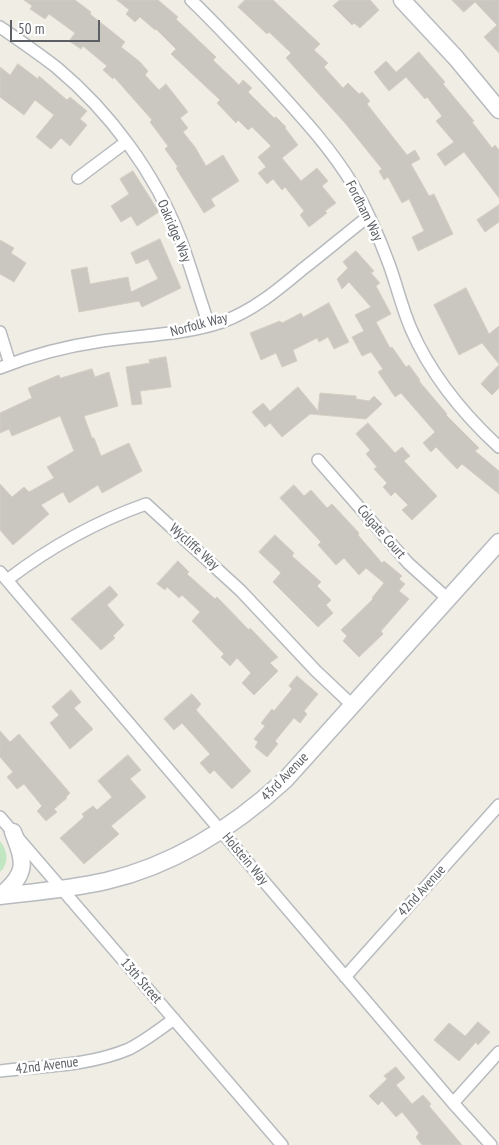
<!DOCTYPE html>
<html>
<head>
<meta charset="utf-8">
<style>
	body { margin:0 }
	#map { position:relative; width:499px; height:1145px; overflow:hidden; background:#efede4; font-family:"PT Sans Narrow",sans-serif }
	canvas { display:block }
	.scale { position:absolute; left:10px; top:20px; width:90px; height:22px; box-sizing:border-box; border:2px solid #5c6065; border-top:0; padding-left:6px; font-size:15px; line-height:18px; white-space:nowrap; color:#5c6065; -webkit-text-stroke:4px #fff; paint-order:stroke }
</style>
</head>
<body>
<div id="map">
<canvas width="499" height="1145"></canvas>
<div class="scale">50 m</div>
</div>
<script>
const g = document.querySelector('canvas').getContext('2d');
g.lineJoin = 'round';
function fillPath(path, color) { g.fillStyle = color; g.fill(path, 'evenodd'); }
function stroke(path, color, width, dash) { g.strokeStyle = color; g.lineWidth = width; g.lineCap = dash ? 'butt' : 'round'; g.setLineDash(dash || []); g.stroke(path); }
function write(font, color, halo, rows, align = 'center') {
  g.font = font + ' "PT Sans Narrow",sans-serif'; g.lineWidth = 5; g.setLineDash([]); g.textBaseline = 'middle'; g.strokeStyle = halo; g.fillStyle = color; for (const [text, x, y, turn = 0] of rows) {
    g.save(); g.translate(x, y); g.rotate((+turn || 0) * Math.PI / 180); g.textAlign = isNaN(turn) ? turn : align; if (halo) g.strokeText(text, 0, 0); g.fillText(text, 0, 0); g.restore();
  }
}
fillPath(new Path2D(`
	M0 841C7 850 10 862 0 872Z`), '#c0e7c1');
const building = new Path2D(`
	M24 0H75L91 12 90 14 125 42 121 47 139 61 148 71 145 75 159 90 166 84 188 112 180 118 188 128 183 132 195 147 206 166 223 155 239 181 211 199 215 206 204 213 176 168 178 167 165 149 168 146 150 122 152 120 114 77 113 79 103 70 107 66 83 46 81 49 69 41 75 33 49 14 45 19 30 9 32 6Z
	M117 0H158L178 17 176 19 216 57 213 60 239 85 243 80 252 88 248 92 274 118 276 117 286 127 285 128 298 145 282 158 301 181 317 168 328 181 322 186 336 203 325 211 327 213 309 227 300 215 304 211 285 187 282 190 273 179 267 184 258 173 266 167 258 157 271 146 252 127 248 130 238 120 236 123 217 103 220 100 171 54 176 49 156 29 155 30 140 17 135 22 126 14 129 10Z
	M245 0H273L320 44 314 50 328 63 324 67 343 88 348 83 359 94 362 92 370 101 367 104 407 155 415 150 420 159 411 164 429 196 434 194 453 234 418 251 412 237 424 231 409 199 402 203 388 177 384 180 379 171 382 169 345 123 286 58 291 53 269 32 267 34 238 7Z
	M340 0H370L379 10 360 28 354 23 352 25 333 6Z
	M452 0H499V53L484 37 497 25 475 2 464 12Z
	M419 52 445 82 443 84 474 121 472 122 492 148 495 145 499 150V198L464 152 445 166 437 154 454 142 436 121 442 116 427 97 425 99 406 77 389 91 374 72 386 61 396 72Z
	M18 64 38 79 39 76 67 100 70 97 87 111 80 119 87 125 70 146 61 138 51 149 36 137 54 115 35 100 24 115 0 97V67L10 75Z
	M133 171 159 212 137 226 131 216 121 222 111 206 129 194 120 179Z
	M499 205V222L485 232 477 220Z
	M160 239 181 288 142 307 139 301 79 312 71 270 87 267 90 284 128 277 131 292 158 279 148 259 136 264 131 253Z
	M0 240 14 248 11 253 26 263 14 282 0 274Z
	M356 251 374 271 371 273 380 283 376 286 391 314 376 322 390 348 392 347 406 367 409 365 420 380 419 381 447 414 446 415 479 448 475 451 499 471V494L462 464 457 469 436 447 431 452 423 443 435 432 401 393 395 397 378 372 383 369 371 352 362 356 352 337 364 331 355 315 371 307 349 282 342 289 337 279 348 268 343 262Z
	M466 288 489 334 499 326V364L482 343 459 355 434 305Z
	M329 303 349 342 334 349 328 337 319 342 317 338 293 350 297 361 282 367 276 353 261 360 250 333 280 321 282 323 301 313 303 317Z
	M166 357 171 387 140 391 142 404 132 405 126 367 150 363 149 360Z
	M499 365V388L492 395 481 384Z
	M92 369 95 377 109 372 118 406 84 416 92 438H94L101 456 129 443 142 471 102 493 98 485 69 503 63 492 41 505 49 514 13 545 0 530V484L12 497 24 487 29 492 54 478 47 467 74 451 60 416 12 436 9 429 0 433V413L32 398 28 388 59 375 60 378Z
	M298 387 318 411 320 393 356 396V399L369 401 374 396 382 404 366 419 310 414 282 437 270 423 265 427 252 412 263 403 270 411Z
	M368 423 395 453 402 447 410 456 404 461 437 496 412 520 402 510 408 505 395 492 391 496 383 487 387 483 374 469 377 467 366 454 370 450 356 434Z
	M294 485 304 496 311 490 327 508 332 504 359 533 358 535 382 563 384 561 402 576 399 579 405 584 399 591 409 599 381 631 383 634 359 657 343 641 347 636 341 630 373 599 372 598 384 583 366 568 359 575 344 558 336 565 318 545 321 542 280 498Z
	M275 535 294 553 292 556 321 582 317 586 331 600 326 605 333 613 318 627 273 582 281 573 259 552Z
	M178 561 189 572 187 574 215 599 217 597 249 630 250 628 278 657 270 663 278 671 254 695 242 683 251 673 237 658 230 666 221 657 224 654 192 621 200 612 182 595 179 598 167 587 165 590 157 584Z
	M110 586 118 595 107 605 124 625 113 636 115 638 101 650 71 619Z
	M297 676 318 694 304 711 307 714 300 723 294 718 275 741 278 744 267 757 255 747 258 742 254 739 265 726 261 723 272 709 274 711 292 689 289 686Z
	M71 690 81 702 74 708 93 729 70 749 50 723 59 715 52 707Z
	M192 694 201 704 196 710 251 771 232 789 214 770 210 774 200 763 210 754 182 723 174 730 164 719Z
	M0 731 10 742 19 734 70 793 66 797 67 798 54 809 57 812 46 821 37 811 42 806 24 784 17 789 7 777 13 772 0 757Z
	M128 755 141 770 130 779 146 797 111 826 119 834 84 864 60 838 84 817 82 814 93 806 97 810 112 797 98 781Z
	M478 1022 490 1032 478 1045 476 1042 459 1061 434 1040 449 1023 465 1036Z
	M396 1067 405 1078 396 1085 412 1104 423 1095 431 1104 429 1106 462 1145H422L416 1137 419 1133 402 1112 396 1117 382 1101 378 1105 369 1096 387 1079 384 1076Z`);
fillPath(building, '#cac7c1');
stroke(building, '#d4cec2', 1);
const street = new Path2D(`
	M191 0C218 26 244 54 270 82 300 115 330 147 353 185 367 210 379 237 389 264 397 286 402 308 411 329 431 375 462 413 499 447
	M0 27C19 40 38 53 56 67 110 112 155 173 180 238 191 267 199 297 209 325
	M78 178 126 142
	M0 332 10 364
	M0 368C32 355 68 346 102 341 142 335 183 335 222 322 253 311 279 289 304 268 326 251 347 233 369 216
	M318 460 408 563 448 599
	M0 572 453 1103 491 1145
	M7 580C50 547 95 522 146 504L241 591 316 671 352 705
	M0 817 282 1145
	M345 977 499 805
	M0 1071C42 1066 89 1066 129 1049 145 1041 159 1030 174 1019
	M453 1103 499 1052`);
const secondary = new Path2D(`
	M402 0 456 58 499 110
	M0 896C35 892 71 889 106 881 175 865 235 826 286 779L499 542
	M0 896C28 873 25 863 13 832`);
stroke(street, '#b7babe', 14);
stroke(secondary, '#b8bbc0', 19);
stroke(street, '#fff', 11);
stroke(secondary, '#fff', 16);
write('14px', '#5c6065', '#fff', [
	["Fordham Way",364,211,63],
	["Oakridge Way",174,231,67],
	["Norfolk Way",199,325,-15],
	["Colgate Court",381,532,49],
	["Wycliffe Way",194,547,42],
	["43rd Avenue",285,777,-46],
	["Holstein Way",245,859,50],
	["42nd Avenue",422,891,-48],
	["13th Street",141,981,49],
	["42nd Avenue",47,1066,-7]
]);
</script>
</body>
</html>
